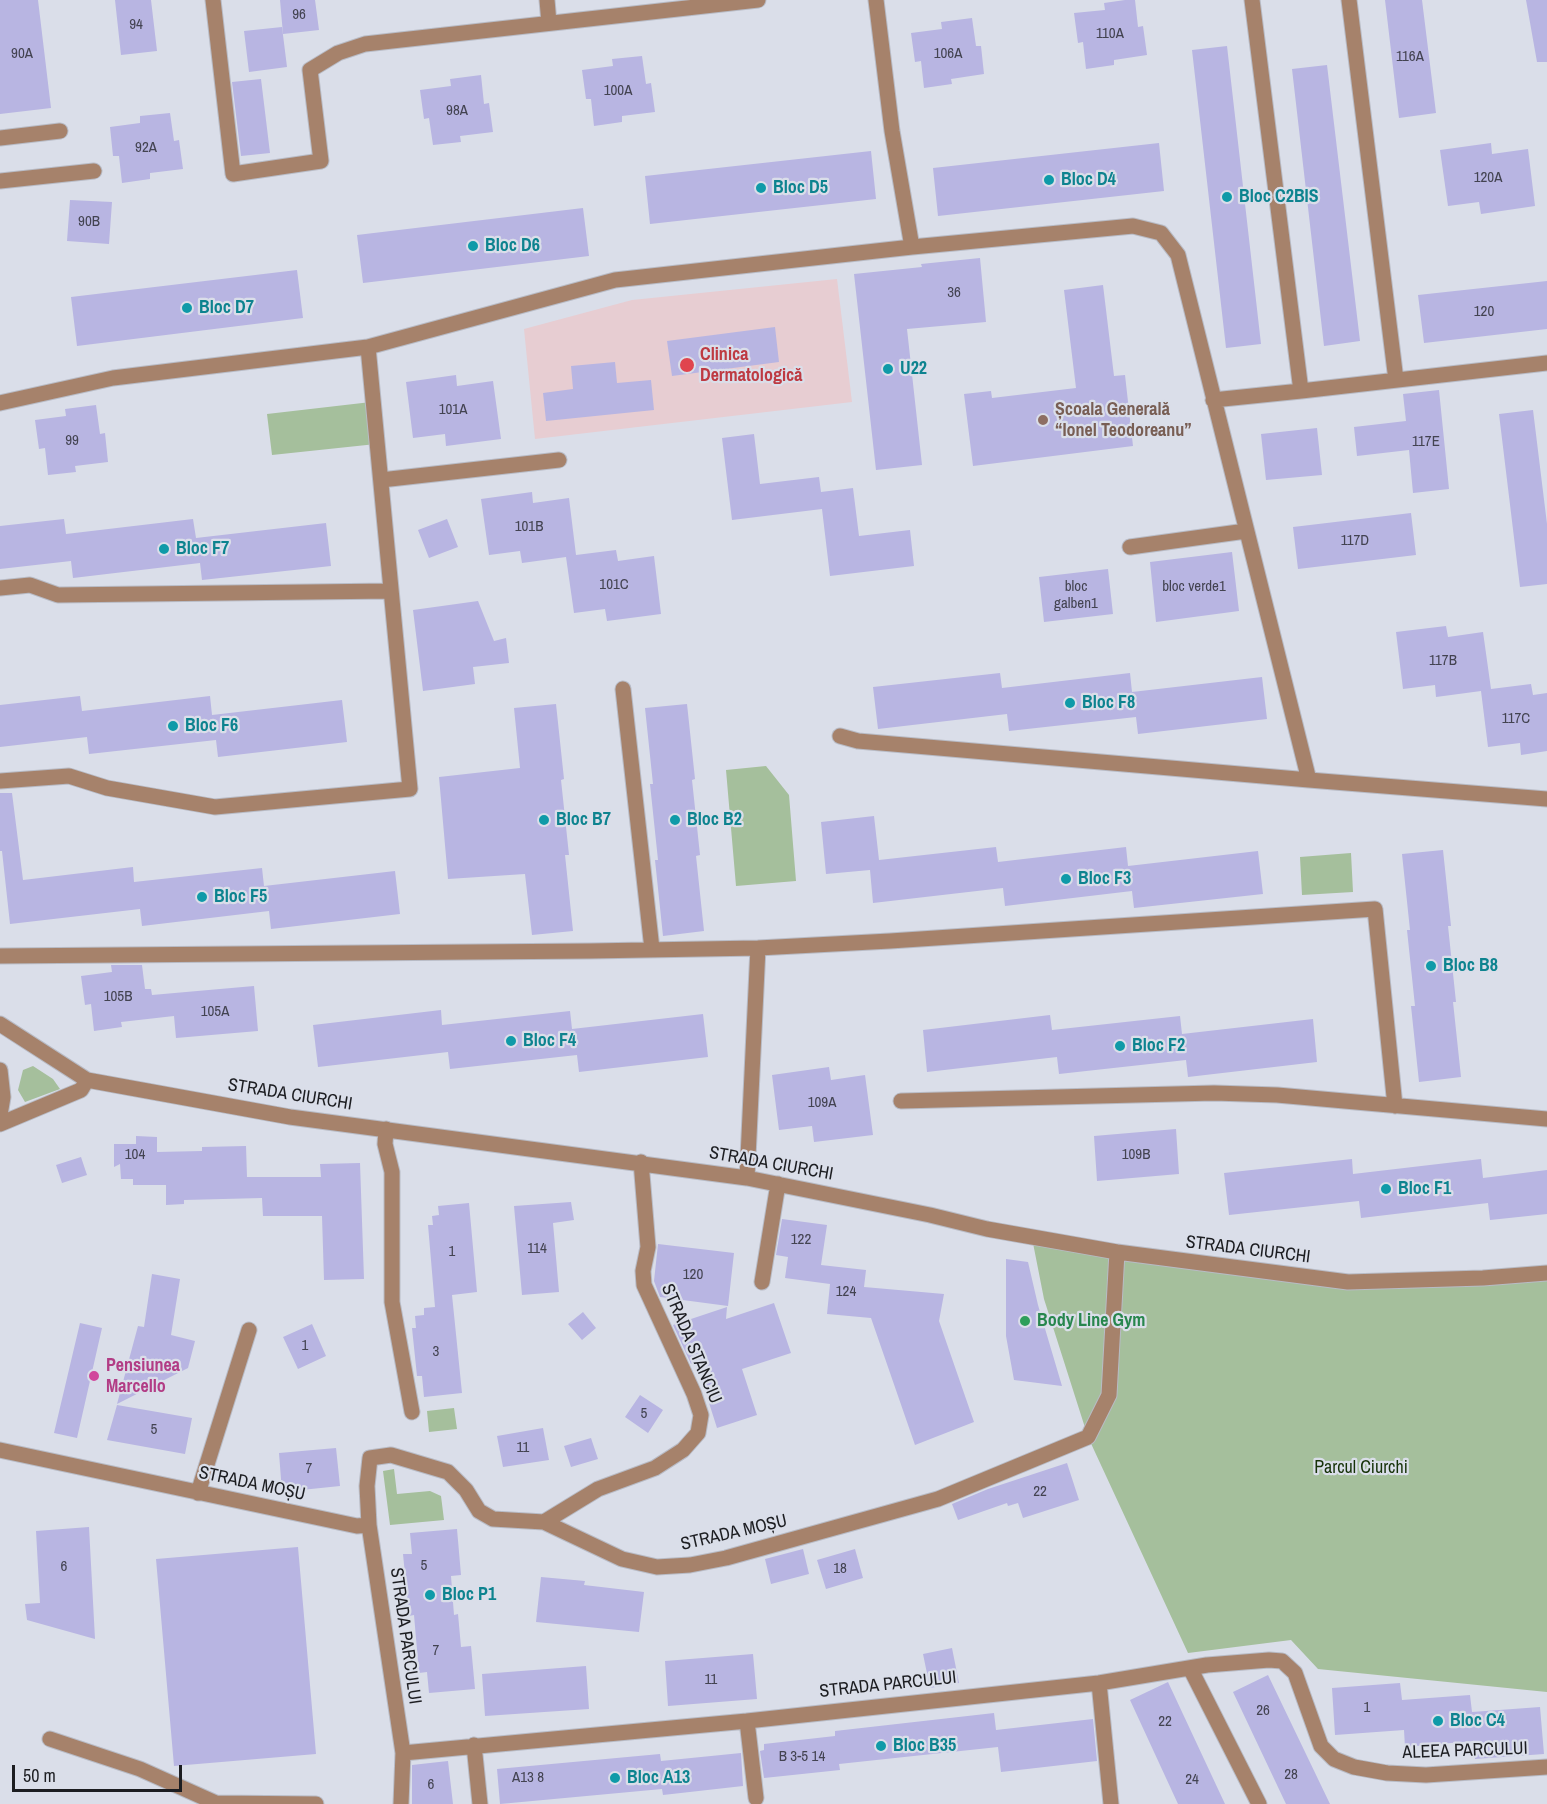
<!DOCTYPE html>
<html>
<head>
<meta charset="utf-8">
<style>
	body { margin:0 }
	#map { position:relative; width:1547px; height:1804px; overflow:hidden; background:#dadee9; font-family:"Archivo Narrow",sans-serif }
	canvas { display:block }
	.scale { position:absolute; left:12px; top:1765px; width:170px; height:27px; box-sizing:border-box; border:3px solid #1c1d21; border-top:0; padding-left:8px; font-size:18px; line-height:21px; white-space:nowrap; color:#1c1d21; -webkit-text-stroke:4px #dadee9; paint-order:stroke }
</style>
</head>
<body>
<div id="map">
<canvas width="1547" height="1804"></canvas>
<div class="scale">50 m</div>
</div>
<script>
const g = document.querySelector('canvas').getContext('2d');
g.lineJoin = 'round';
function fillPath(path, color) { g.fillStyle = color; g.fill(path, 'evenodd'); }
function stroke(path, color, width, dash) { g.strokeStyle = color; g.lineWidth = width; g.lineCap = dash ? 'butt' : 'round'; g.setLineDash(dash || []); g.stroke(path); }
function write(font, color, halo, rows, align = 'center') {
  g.font = font + ' "Archivo Narrow",sans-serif'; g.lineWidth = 4.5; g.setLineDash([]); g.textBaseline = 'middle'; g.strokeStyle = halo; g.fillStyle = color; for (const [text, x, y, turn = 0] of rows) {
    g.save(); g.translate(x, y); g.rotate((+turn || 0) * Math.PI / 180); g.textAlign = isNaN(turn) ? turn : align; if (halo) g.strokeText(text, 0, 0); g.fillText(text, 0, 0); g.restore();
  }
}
fillPath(new Path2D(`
	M837 279 852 402 535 439 524 329 632 300Z`), '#e7cdd2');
fillPath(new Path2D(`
	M371 402 376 444 272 455 267 414Z
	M766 766 789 795 796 881 736 886 726 770Z
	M1351 853 1353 892 1302 895 1300 857Z
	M33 1066 53 1079 60 1089 25 1102 18 1090 23 1070Z
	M1032 1238 1348 1282 1547 1273V1692L1318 1669 1291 1640 1188 1653 1088 1437 1044 1299Z
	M454 1408 457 1429 429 1432 427 1411Z
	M394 1469 397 1494 430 1491 441 1496 444 1520 390 1525 383 1471Z`), '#a5bf9c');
fillPath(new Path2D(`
	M0 0H38L51 108 0 114Z
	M115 0H151L157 51 121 55Z
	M280 0H315L319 30 283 34Z
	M1125 0H1135L1138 27 1143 26 1147 55 1114 60V65L1086 69 1083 42 1078 43 1074 13 1105 10 1104 3Z
	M1385 0H1422L1436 113 1399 118Z
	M1526 0H1547V62H1537Z
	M972 18 976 46H981L984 74 951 79 952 84 924 88 921 61 915 62 911 33 942 29 941 22Z
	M282 27 287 67 249 72 244 31Z
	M1227 46 1261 344 1226 348 1192 50Z
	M642 56 646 84 651 83 655 112 622 116V122L594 126 591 99H586L582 70 613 66 612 59Z
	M1327 65 1360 341 1324 346 1292 69Z
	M481 75 484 104 489 103 493 132 460 136 461 142 433 145 429 118 424 119 420 90 451 86 450 79Z
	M261 79 270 153 241 156 232 82Z
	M170 113 174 141 179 140 183 169 150 173V179L122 183 119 156H113L110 127 140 123V116Z
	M1159 143 1164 191 938 216 933 168Z
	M1491 143 1492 154 1528 149 1535 206 1481 214 1479 202 1448 206 1440 150Z
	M871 151 876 199 650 224 645 176Z
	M70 200 112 202 109 244 67 241Z
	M583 208 589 256 363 283 357 235Z
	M980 258 986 322 907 329 922 465 876 470 854 274 922 267 921 264Z
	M297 270 303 318 77 346 71 297Z
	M1547 281V329L1424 343 1418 295Z
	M1103 285 1114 376 1125 375 1133 446 973 466 964 394 991 391 992 398 1076 388 1064 290Z
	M775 327 779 362 672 376 667 341Z
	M615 362 617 383 651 380 654 410 546 421 543 393 573 389 571 366Z
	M456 375 457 386 493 381 501 439 446 446 445 434 413 438 406 382Z
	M1439 390 1449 489 1413 493 1409 450 1357 456 1354 427 1406 421 1403 394Z
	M96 405 100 434 105 433 108 462 75 466 76 472 48 475 45 448 39 449 35 420 66 416 65 409Z
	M1533 410 1547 524V584L1520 587 1499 414Z
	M1317 428 1322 475 1266 480 1261 434Z
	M754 434 760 484 819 477 821 492 853 488 859 536 910 530 914 566 830 576 822 509 732 520 722 438Z
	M532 492 533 503 569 498 576 555 616 550 618 561 654 556 661 614 607 621 605 609 574 613 566 557 522 563 520 551 489 555 481 499Z
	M1411 513 1416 555 1298 569 1293 527Z
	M64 519 66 534 193 519 196 538 326 523 331 566 202 580 200 563 73 578 71 561 0 569V526Z
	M447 519 458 547 429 558 418 530Z
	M1232 552 1239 611 1156 622 1150 562Z
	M1108 569 1113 614 1044 622 1039 577Z
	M478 601 494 641 506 638 509 663 473 667 475 684 423 691 413 610Z
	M1446 626 1448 637 1483 632 1491 689 1531 684 1533 695 1547 693V751L1521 755 1520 743 1488 747 1481 691 1436 697 1435 685 1403 689 1396 632Z
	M1000 673 1002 688 1130 673 1132 692 1262 677 1267 719 1138 734 1136 717 1009 731 1007 714 878 729 873 687Z
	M80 696 82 711 210 696 212 715 342 700 347 742 218 757 216 740 89 754 87 737 0 747V705Z
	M556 704 564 779 561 780 569 855H565L573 931 532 935 525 874 448 879 439 777 520 768 514 708Z
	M687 704 695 779 692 780 700 855 696 856 704 931 663 936 655 860H658L650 784H653L645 708Z
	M0 793H12L23 880 133 867 134 882 262 868 264 886 395 871 400 914 271 929 269 911 142 926 140 909 10 924 2 851H0Z
	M874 816 879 860 996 847 998 862 1126 847 1128 866 1258 851 1263 894 1134 908 1132 891 1005 906 1003 888 873 903 870 870 826 874 821 822Z
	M1443 850 1451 926H1448L1456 1002H1453L1461 1077 1419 1082 1411 1006H1415L1407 930H1410L1402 854Z
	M111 965H142L145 989H151L152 995 254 986 258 1031 176 1038 174 1016 121 1022 122 1027 94 1031 91 1004 85 1005 81 976 112 972Z
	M441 1010 442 1025 570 1011 572 1029 703 1014 708 1057 579 1072 577 1055 450 1069 448 1052 318 1067 313 1025Z
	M1050 1015 1052 1030 1180 1016 1182 1034 1313 1019 1317 1062 1188 1077 1186 1060 1059 1074 1057 1057 927 1072 923 1030Z
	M829 1067 831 1080 865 1075 873 1135 814 1142 812 1126 779 1130 772 1075Z
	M1176 1129 1179 1174 1097 1181 1094 1136Z
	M136 1136 157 1137V1152L202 1151V1147L246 1146 247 1177H321L320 1164 360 1163 364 1279 324 1280 322 1216H263L262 1198 184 1200V1204L166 1205V1185H133V1179H121L120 1164 114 1167V1144H136Z
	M81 1157 87 1175 62 1183 56 1165Z
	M1352 1159 1353 1174 1481 1159 1483 1178 1547 1170V1214L1490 1220 1488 1203 1361 1218 1359 1201 1229 1215 1224 1173Z
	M571 1202 574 1220 553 1223 559 1292 522 1295 514 1206Z
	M469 1203 477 1292 452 1295 462 1393 424 1397 422 1376H417L412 1328H416L415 1316 424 1315V1308L435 1307 428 1225H433L432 1216 439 1215 438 1206Z
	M782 1219 827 1225 821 1265 866 1270 864 1287 944 1294 939 1321 974 1422 915 1445 871 1318 827 1314 830 1284 785 1278 788 1257 776 1255Z
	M658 1244 734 1253 728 1306 660 1297 654 1281Z
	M1006 1259 1028 1262 1038 1305 1062 1386 1014 1380 1006 1336Z
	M152 1274 180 1279 171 1335 195 1341 188 1368 117 1404 138 1326 144 1327Z
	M774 1303 791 1353 742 1369 757 1415 717 1428 696 1362 691 1364 673 1325 727 1307 726 1319Z
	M583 1312 596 1328 582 1340 568 1324Z
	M80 1323 102 1328 77 1438 54 1433Z
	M312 1324 326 1356 298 1369 283 1337Z
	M640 1395 663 1410 648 1433 625 1417Z
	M117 1405 192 1418 185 1454 107 1440Z
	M543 1428 549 1460 503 1467 497 1436Z
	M591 1438 598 1459 571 1467 564 1446Z
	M336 1448 340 1486 282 1492 279 1453Z
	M1067 1463 1079 1500 1023 1518 1018 1503 1008 1506 1007 1503 958 1520 952 1504 988 1489Z
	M89 1527 95 1639 27 1620 25 1604 40 1603 36 1531Z
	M457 1529 461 1575 451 1576 454 1615 458 1614 461 1647 471 1646 475 1689 429 1693 427 1672 419 1673 414 1615 409 1616 403 1554H412L410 1533Z
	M298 1547 316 1754 174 1766 156 1559Z
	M803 1549 809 1574 771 1584 765 1559Z
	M855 1549 863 1578 826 1589 817 1560Z
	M541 1577 585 1581 584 1585 644 1592 639 1632 536 1622Z
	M952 1648 959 1683 930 1688 923 1654Z
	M753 1654 757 1699 668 1706 665 1661Z
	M586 1666 589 1709 485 1716 482 1674Z
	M1268 1675 1330 1804H1286L1233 1692Z
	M1168 1682 1225 1804H1178L1130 1700Z
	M1400 1683 1402 1700 1470 1695 1472 1712 1540 1707 1544 1754 1475 1759 1474 1741 1405 1747 1404 1730 1335 1735 1332 1688Z
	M994 1713 996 1730 1093 1719 1097 1761 1001 1772 998 1747 839 1764 840 1770 764 1778 760 1751 764 1750V1744L835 1736V1731Z
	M741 1753 743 1786 663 1795 662 1789 500 1804 497 1769 660 1754 661 1761Z
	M448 1761 453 1804H412V1765Z`), '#b8b5e2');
const minor = new Path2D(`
	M213 0 233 174 321 161 310 70 338 53 365 44 758 0
	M547 0 549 23
	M876 0 892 131 912 247
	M1349 0 1396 380
	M0 138 60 131
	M0 181 94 171
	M1301 391 1547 363
	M1213 400 1301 391 1252 0
	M0 403 113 378 368 347 615 280 912 247 1133 226 1161 233 1178 255 1309 780 1547 799
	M381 480 559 460
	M1130 547 1246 531
	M0 588 30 585 58 595 391 591
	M623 689 652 949
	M840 736 858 741 1309 780
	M0 781 69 776 107 788 215 807 410 789 368 347
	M0 956 590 951 758 948 890 941 1375 909 1395 1106
	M0 1024 87 1080 290 1117 747 1178 930 1215 987 1229 1117 1252 1348 1282 1483 1278 1547 1273
	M0 1070 3 1097 0 1115
	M901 1101 1214 1093 1277 1095 1547 1119
	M0 1124 81 1090 87 1080
	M386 1129 385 1144 392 1172V1302L412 1412
	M747 1178 758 948
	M762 1282 778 1184
	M0 1450 357 1526 369 1525
	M198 1493 249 1330
	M544 1522 598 1489 655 1468 683 1450 698 1433 701 1415 694 1394 644 1285 643 1271 648 1247 641 1162
	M1190 1668 1259 1804
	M1099 1683 1111 1804
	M747 1721 756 1798
	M50 1739 140 1769 216 1803 316 1804
	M474 1745 480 1804
	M403 1753 747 1721 1099 1683 1207 1665 1269 1660 1282 1661 1295 1673 1321 1746 1334 1759 1354 1767 1387 1773 1426 1775 1547 1767
	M401 1804 403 1753 369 1525 367 1486 370 1458 391 1455 448 1472 466 1490 479 1511 493 1519 544 1522 622 1559 657 1567 690 1565 726 1558 938 1499 1088 1437 1109 1395 1117 1252`);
stroke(minor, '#b8bbc5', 17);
stroke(minor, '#a6826b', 15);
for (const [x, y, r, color] of [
	[1049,180,6,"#0f9aa8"],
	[761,188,6,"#0f9aa8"],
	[1227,197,6,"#0f9aa8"],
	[473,246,6,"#0f9aa8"],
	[187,308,6,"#0f9aa8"],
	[687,365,8,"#e0444e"],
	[888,369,6,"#0f9aa8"],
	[1043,420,6,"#8d6e63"],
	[164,549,6,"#0f9aa8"],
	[1070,703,6,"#0f9aa8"],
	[173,726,6,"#0f9aa8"],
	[544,820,6,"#0f9aa8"],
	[675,820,6,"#0f9aa8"],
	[1066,879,6,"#0f9aa8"],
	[202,897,6,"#0f9aa8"],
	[1431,966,6,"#0f9aa8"],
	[511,1041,6,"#0f9aa8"],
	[1120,1046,6,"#0f9aa8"],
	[1386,1189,6,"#0f9aa8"],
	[1025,1321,6,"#2e9e5b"],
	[94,1376,6,"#d1479c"],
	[430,1595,6,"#0f9aa8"],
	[1438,1721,6,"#0f9aa8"],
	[881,1746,6,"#0f9aa8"],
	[615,1778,6,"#0f9aa8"]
]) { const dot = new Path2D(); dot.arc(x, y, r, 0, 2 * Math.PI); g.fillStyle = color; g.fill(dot); stroke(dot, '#dadee9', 2); }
write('15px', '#434351', null, [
	["96",299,15],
	["94",136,25],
	["110A",1110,34],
	["90A",22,54],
	["106A",948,54],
	["116A",1410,57],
	["100A",618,91],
	["98A",457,111],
	["92A",146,148],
	["120A",1488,178],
	["90B",89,222],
	["36",954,293],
	["120",1484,312],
	["101A",453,410],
	["99",72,441],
	["117E",1426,442],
	["101B",529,527],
	["117D",1355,541],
	["101C",614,585],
	["bloc",1076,587],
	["galben1",1076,604],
	["bloc verde1",1194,587],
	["117B",1443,661],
	["117C",1516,719],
	["105B",118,997],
	["105A",215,1012],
	["109A",822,1103],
	["104",135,1155],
	["109B",1136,1155],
	["122",801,1240],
	["114",537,1249],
	["1",452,1252],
	["120",693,1275],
	["124",846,1292],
	["1",305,1346],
	["3",436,1352],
	["5",644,1414],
	["5",154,1430],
	["11",523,1448],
	["7",309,1469],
	["22",1040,1492],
	["5",424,1566],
	["6",64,1567],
	["18",840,1569],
	["7",436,1651],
	["11",711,1680],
	["1",1367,1708],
	["26",1263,1711],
	["22",1165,1722],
	["B 3-5 14",802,1757],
	["28",1291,1775],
	["A13 8",528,1778],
	["24",1192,1780],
	["6",431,1785]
]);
write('bold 18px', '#0d838f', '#dadee9', [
	["Bloc D4",1061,180],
	["Bloc D5",773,188],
	["Bloc C2BIS",1239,197],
	["Bloc D6",485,246],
	["Bloc D7",199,308],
	["U22",900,369],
	["Bloc F7",176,549],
	["Bloc F8",1082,703],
	["Bloc F6",185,726],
	["Bloc B7",556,820],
	["Bloc B2",687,820],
	["Bloc F3",1078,879],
	["Bloc F5",214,897],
	["Bloc B8",1443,966],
	["Bloc F4",523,1041],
	["Bloc F2",1132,1046],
	["Bloc F1",1398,1189],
	["Bloc P1",442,1595],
	["Bloc C4",1450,1721],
	["Bloc B35",893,1746],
	["Bloc A13",627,1778]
], 'left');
write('bold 18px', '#be3a42', '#dadee9', [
	["Clinica",700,355],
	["Dermatologică",700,376]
], 'left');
write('bold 18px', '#785e54', '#dadee9', [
	["Școala Generală",1055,410],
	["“Ionel Teodoreanu”",1055,431]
], 'left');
write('18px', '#1c1d21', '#dadee9', [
	["STRADA CIURCHI",290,1095,9],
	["STRADA CIURCHI",771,1164,10],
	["STRADA CIURCHI",1248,1250,7],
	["STRADA STANCIU",691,1344,67],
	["STRADA MOȘU",252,1484,12],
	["STRADA MOȘU",734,1533,-13],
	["STRADA PARCULUI",405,1636,82],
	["STRADA PARCULUI",888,1685,-6],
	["ALEEA PARCULUI",1465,1751,-2]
]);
write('bold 18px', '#27864d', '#dadee9', [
	["Body Line Gym",1037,1321]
], 'left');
write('bold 18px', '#b23c85', '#dadee9', [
	["Pensiunea",106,1366],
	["Marcello",106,1387]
], 'left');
write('18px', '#163208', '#dadee9', [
	["Parcul Ciurchi",1361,1468]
]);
</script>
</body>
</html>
